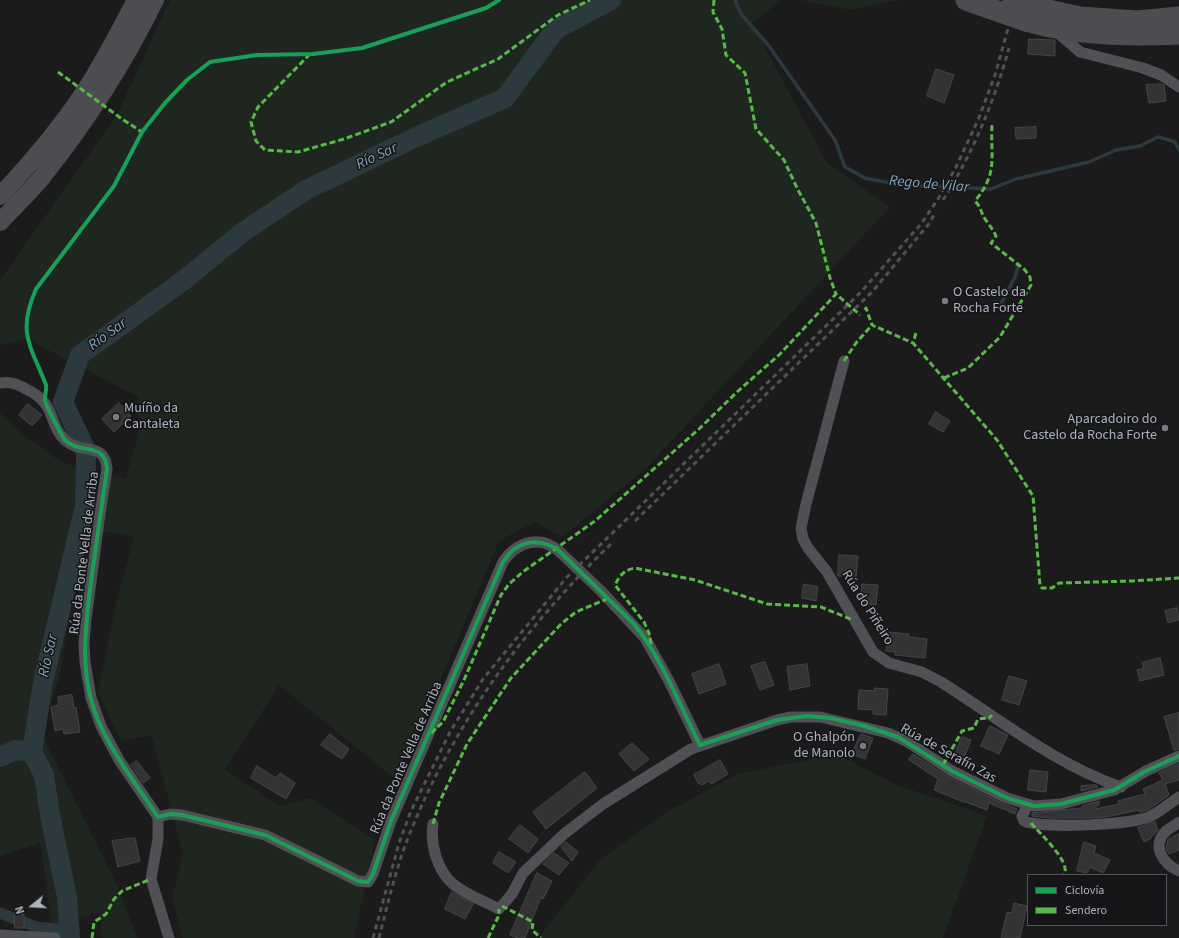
<!DOCTYPE html>
<html>
<head>
<meta charset="utf-8">
<style>
	body { margin:0 }
	#map { position:relative; width:1179px; height:938px; overflow:hidden; background:#1b1b1c; font-family:"Source Sans 3",sans-serif }
	canvas { display:block }
	.legend { position:absolute; left:1027px; top:874px; width:140px; height:52px; box-sizing:border-box; background:#151518; border:1px solid #51545a; margin:0; padding:5px 7px; list-style:none; font-size:12px; color:#abb3bd }
	.legend li { display:flex; align-items:center; gap:8px; height:20px }
	.legend b { width:20px; border:1px solid #51545a }
	.north { position:absolute; left:12px; top:886px; width:40px; height:40px; -webkit-text-stroke:3px #151518; paint-order:stroke; rotate:252deg; font-size:11px; font-weight:700; line-height:16px; text-align:center; color:#abb3bd }
	.north::after { content:''; display:block; margin:auto; width:14px; height:18px; background:#abb3bd; clip-path:polygon(50% 0,100% 100%,50% 72%,0 100%) }
</style>
</head>
<body>
<div id="map">
<canvas width="1179" height="938"></canvas>
<ul class="legend">
<li><b style="height:5px;background:#1a9f57"></b>Ciclovía</li>
<li><b style="height:5px;background:#58b947"></b>Sendero</li>
</ul>
<div class="north">N</div>
</div>
<script>
const g = document.querySelector('canvas').getContext('2d');
g.lineJoin = 'round';
function fillPath(path, color) { g.fillStyle = color; g.fill(path, 'evenodd'); }
function stroke(path, color, width, dash) { g.strokeStyle = color; g.lineWidth = width; g.lineCap = dash ? 'butt' : 'round'; g.setLineDash(dash || []); g.stroke(path); }
function write(font, color, halo, rows, align = 'center') {
  g.font = font + ' "Source Sans 3",sans-serif'; g.lineWidth = 3; g.setLineDash([]); g.textBaseline = 'middle'; g.strokeStyle = halo; g.fillStyle = color; for (const [text, x, y, turn = 0] of rows) {
    g.save(); g.translate(x, y); g.rotate((+turn || 0) * Math.PI / 180); g.textAlign = isNaN(turn) ? turn : align; if (halo) g.strokeText(text, 0, 0); g.fillText(text, 0, 0); g.restore();
  }
}
fillPath(new Path2D(`
	M170 0H782L752 23 827 163 890 207 647 467 563 537 534 522 499 541 436 690 394 778 279 685 225 770 280 806 310 798 375 840 354 938H183L172 898 183 855 152 736 120 740 98 691 118 596 134 537 84 528 59 680 41 733 117 885 137 938H102L100 912 52 925 40 843 0 856V413L24 435 61 462 126 479 139 431 138 397 27 339 0 345V280L117 115Z
	M800 0H898L850 10Z
	M837 754 897 785 987 816 943 938H538L601 859 667 812 737 774Z`), '#1e261f');
stroke(new Path2D(`
	M735 0 741 14 769 46 835 140 845 167 865 178 906 186H932L991 189 1016 179 1089 162 1116 150 1140 146 1158 137 1175 142 1179 150
	M1001 304 1016 275 1018 264`), '#2c393f', 3.5);
stroke(new Path2D(`
	M0 913 36 927 70 930`), '#2c393f', 11);
stroke(new Path2D(`
	M0 757 15 750 32 752
	M70 938 67 897 50 815 44 775 32 752 43 682 85 506 86 455 84 446 63 402 80 355 184 280 243 232 306 190 414 138 505 98 555 30 611 0`), '#2c393f', 20);
const building = new Path2D(`
	M1029 39 1055 40V56L1028 54Z
	M936 69 954 75 944 103 927 96Z
	M1161 84 1164 85 1166 101 1149 103 1146 85Z
	M1036 127V138L1016 139 1015 128Z
	M119 403 131 416 114 432 102 419Z
	M28 404 42 415 32 426 19 415Z
	M936 412 950 421 943 432 929 424Z
	M839 555 858 556 856 577 838 576Z
	M804 584 818 587 816 601 802 598Z
	M862 584 878 585 876 605 861 604Z
	M1177 608 1179 620 1168 623 1165 611Z
	M888 632 909 634V637L927 639 925 658 895 655V652L886 651Z
	M1160 658 1164 675 1140 681 1137 670 1144 668 1142 663Z
	M765 662 774 685 760 690 751 666Z
	M719 664 726 684 699 694 692 674Z
	M807 664 810 686 790 690 787 667Z
	M1009 676 1027 681 1019 705 1002 700Z
	M875 688 888 689 886 715 873 714V710L858 709 859 690 875 691Z
	M72 695 74 708 76 707 80 732 64 734 63 729 55 731 51 707 59 705 58 697Z
	M1179 713V749L1174 750 1164 717Z
	M990 726 1008 735 999 754 981 746Z
	M330 734 349 749 342 759 321 745Z
	M861 734 873 738 865 759 852 754Z
	M962 737 971 740 964 758 955 755Z
	M632 743 649 759 634 771 619 754Z
	M913 754 949 777 1004 804 1017 809 1015 814 989 803 987 810 966 802V803L934 790 938 779 909 760Z
	M720 760 728 774 711 784 709 781 702 785 698 783 694 775Z
	M137 761 150 778 143 783 131 765Z
	M1179 764V780L1165 784 1169 795 1148 810 1139 812V810L1106 817 1088 818H1050L1032 816V813L1082 808V806L1099 801V804L1095 809 1119 804 1118 801 1145 794 1143 789 1163 780 1159 773Z
	M257 766 276 778 280 773 295 783 286 799 251 778Z
	M1030 770 1048 772 1046 792 1028 790Z
	M585 772 597 788 546 829 533 812Z
	M1096 785 1098 787 1081 791V786Z
	M1155 822 1158 830 1150 839 1144 842 1138 828Z
	M520 825 538 839 528 853 509 839Z
	M1179 834V850L1169 854 1166 848 1168 840Z
	M135 838 140 861 118 867 112 841Z
	M566 842 578 852 572 861 561 847Z
	M1084 842 1096 846 1094 853 1110 860 1103 873 1090 867 1087 873 1077 871Z
	M499 852 516 862 508 873 493 863Z
	M554 853 569 863 559 875 543 864Z
	M537 873 552 881 543 899 541 897 525 938H518L510 935Z
	M452 892 473 904 465 919 445 909Z
	M1014 903 1027 906 1020 938H1001L1007 912 1012 913Z
	M15 914H24V928H15Z`);
fillPath(building, '#333334');
stroke(building, '#444548', 1);
stroke(new Path2D(`
	M1057 32 1080 52 1143 68 1161 75 1179 87
	M844 361 806 504 801 528 803 539 808 548 827 572 873 652 889 663 922 672 941 682C998 718 1056 765 1121 787
	M0 383C10 381 18 384 26 389 58 404 47 424 66 441 82 455 105 441 107 469L100 514 86 619 84 642 85 662 91 698 101 726 119 760 158 817V839L151 879 169 938
	M602 592 645 638 668 679 700 745
	M1028 805 1022 816 1024 821C1043 829 1133 825 1151 816 1161 811 1170 803 1179 797
	M158 817 170 814 182 815 265 835 346 875 358 881 368 882 373 874 391 821 503 562C517 541 542 534 561 553
	M1179 822C1175 826 1169 828 1166 831 1151 846 1163 864 1179 871
	M433 824C430 844 437 870 453 884 466 895 484 901 499 909L512 894 523 873 564 834 603 804 691 749 777 720 791 717H820L888 733 906 741 952 771 1007 798 1034 806 1061 804 1114 790 1146 771 1179 756
	M0 935 55 938`), '#4f5154', 11);
stroke(new Path2D(`
	M0 196C30 164 59 130 83 94 103 64 119 32 136 0
	M0 222C14 207 29 193 42 177 86 122 124 63 155 0`), '#4c4d50', 18);
stroke(new Path2D(`
	M1030 6 1080 17 1137 21 1179 17
	M1026 21C1076 36 1128 36 1179 34`), '#4c4d51', 21);
stroke(new Path2D(`
	M943 200C973 153 994 102 1009 48
	M635 521 872 292 928 225 936 212
	M373 938 399 843 411 811 450 732 483 679 567 577 861 292 921 224 938 199 956 167 978 120 995 75 1016 0
	M379 938C388 903 396 867 410 833 454 723 525 627 611 544`), '#4f5154', 3, [5, 4]);
stroke(new Path2D(`
	M561 553 602 592`), '#4f5154', 11);
stroke(new Path2D(`
	M966 0 1026 21
	M1013 0 1030 6`), '#4c4d51', 21);
stroke(new Path2D(`
	M714 0 713 12 722 29 726 55 745 73 756 129 784 160 797 188 816 223 830 278 836 294
	M310 54 258 107 251 122 256 141 265 150 298 152 344 139 391 122 447 82 498 59 558 15 590 0
	M58 72 122 119 142 132
	M865 310 866 308 872 325 913 343
	M916 333 913 343 997 440 1033 496 1040 586 1042 588H1052L1059 583 1132 581 1179 578
	M844 361 856 343 872 325
	M944 378 968 368 1000 337 1031 285 1030 277 1025 270 991 243 996 236C993 229 989 225 985 219 981 213 981 207 975 201 999 172 990 157 992 124
	M651 644 649 633 644 622 615 585C620 575 624 570 635 568L695 580 767 604 821 607 853 620
	M431 733 443 722 464 680 501 595 509 584 524 571 595 521 699 429 737 392 780 354 836 294 860 315
	M943 765 962 731 974 728 978 719 989 718 992 715
	M1031 823C1039 833 1072 862 1064 875
	M433 824 439 803 467 744 511 678 561 624 576 612 609 598
	M502 906 533 922 532 930 541 938
	M92 938 94 922 106 914 114 899 122 891 151 879
	M488 938 499 915V909`), '#58b947', 3, [6, 3]);
stroke(new Path2D(`
	M499 0 486 8 362 48 313 54 257 55 210 62 187 80 165 103 142 132 114 186 36 289C17 333 30 344 46 385 47 391 44 396 45 401 46 405 62 437 65 440 80 455 105 441 107 469 102 506 96 544 91 582 85 628 79 675 98 720 113 755 137 785 158 817L170 814 182 815 265 835 346 875 358 881 368 882 373 874 391 821 503 562C516 541 536 537 557 549L634 624C663 660 679 704 700 745L777 720 807 716 830 718 861 725 898 737 952 771 1007 798 1034 806 1061 804 1114 790 1146 771 1179 756`), '#1a9f57', 4);
for (const [x, y, r, color] of [
	[945,301,4,"#797e85"],
	[116,417,4,"#797e85"],
	[1165,428,4,"#797e85"],
	[863,746,4,"#797e85"]
]) { const dot = new Path2D(); dot.arc(x, y, r, 0, 2 * Math.PI); g.fillStyle = color; g.fill(dot); stroke(dot, '#151518', 1.5); }
write('14px', '#abb3bd', '#151518', [
	["O Castelo da",953,293],
	["Rocha Forte",953,309],
	["Muíño da",124,409],
	["Cantaleta",124,425],
	["Aparcadoiro do",1157,420,"right"],
	["Castelo da Rocha Forte",1157,436,"right"],
	["O Ghalpón",855,738,"right"],
	["de Manolo",855,754,"right"]
], 'left');
write('14px', '#abb3bd', '#151518', [
	["Rúa da Ponte Vella de Arriba",85,553,-83],
	["Rúa do Piñeiro",867,608,58],
	["Rúa de Serafín Zas",948,754,29],
	["Rúa da Ponte Vella de Arriba",407,758,-67]
]);
write('italic 15px', '#81a6ba', '#151518', [
	["Río Sar",377,157,-25],
	["Rego de Vilar",929,185,5],
	["Río Sar",108,335,-36],
	["Río Sar",49,656,-77]
]);
</script>
</body>
</html>
